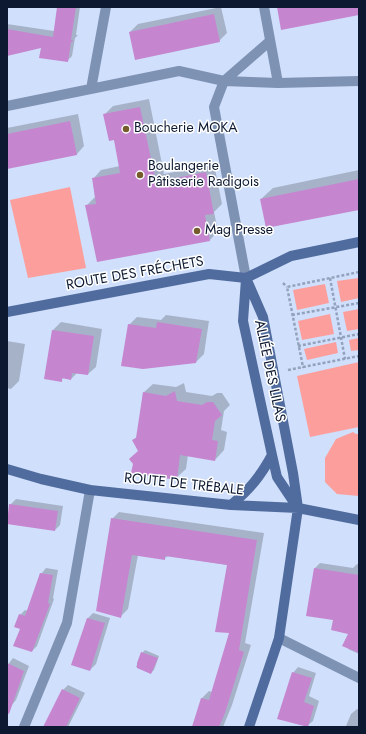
<!DOCTYPE html>
<html>
<head>
<meta charset="utf-8">
<style>
	body { margin:0 }
	#map { position:relative; width:366px; height:734px; overflow:hidden; background:#d0dffb; font-family:Jost,sans-serif }
	canvas { display:block }
	.frame { position:absolute; inset:0; border:8px solid #0c1931; pointer-events:none }
</style>
</head>
<body>
<div id="map">
<canvas width="366" height="734"></canvas>
<div class="frame"></div>
</div>
<script>
const g = document.querySelector('canvas').getContext('2d');
g.lineJoin = 'round';
function fillPath(path, color) { g.fillStyle = color; g.fill(path, 'evenodd'); }
function stroke(path, color, width, dash) { g.strokeStyle = color; g.lineWidth = width; g.lineCap = dash ? 'butt' : 'round'; g.setLineDash(dash || []); g.stroke(path); }
function write(font, color, halo, rows, align = 'center') {
  g.font = font + ' Jost,sans-serif'; g.lineWidth = 3; g.setLineDash([]); g.textBaseline = 'middle'; g.strokeStyle = halo; g.fillStyle = color; for (const [text, x, y, turn = 0] of rows) {
    g.save(); g.translate(x, y); g.rotate((+turn || 0) * Math.PI / 180); g.textAlign = isNaN(turn) ? turn : align; if (halo) g.strokeText(text, 0, 0); g.fillText(text, 0, 0); g.restore();
  }
}
fillPath(new Path2D(`
	M70 187 86 268 28 278 10 200Z
	M359 278V298L341 302 337 281Z
	M325 284 329 303 297 310 293 290Z
	M359 309V329L347 331 343 312Z
	M330 314 334 334 302 340 298 321Z
	M359 338V350L351 351 349 340Z
	M336 342 338 353 307 360 304 349Z
	M359 362V427L310 437 297 376Z
	M353 432 356 434H359V496L337 494 325 482V458L336 439Z`), '#fc9f9c');
fillPath(new Path2D(`
	M71 7H80L76 35H78L75 38 72 56 67 61 42 47 7 55V24L54 31Z
	M221 7 227 33 219 41 130 32 138 24Z
	M149 99 164 174 214 164 222 204 214 212 218 231 210 240 86 206 95 197 93 179 101 170 120 166 114 139 104 115 113 106Z
	M78 114 84 146 77 154 7 168V128Z
	M359 170V209L261 199 273 188Z
	M166 315 209 321 204 354 196 362 129 325 137 317 161 320Z
	M61 322 102 329 96 367 88 374 77 373 71 379 64 378 61 380 46 378 53 330Z
	M7 341 25 344 19 381 11 389 7 388Z
	M184 383 186 392 212 396 217 393H222L230 405 224 411 221 430 227 432 224 450 215 460 188 455 186 469 176 478 139 450 133 440 138 436 143 393 153 384 176 387Z
	M16 499 63 506 60 525 55 530 10 505Z
	M119 512 264 533 245 643 251 645 232 705 223 727H192L202 698 209 691 212 692 231 632 228 565 168 556 164 559 138 555 128 609 121 616 112 519Z
	M320 563 353 568 357 564 359 565V654L348 649 349 634 335 619 315 568Z
	M46 568 58 570 53 598 54 599 37 646 32 651 21 629 20 615 25 610 28 611 41 574Z
	M93 613 110 618 96 664 90 670 73 664 88 618Z
	M145 650 159 656 154 670 151 673 136 667 142 653Z
	M13 658 29 666 16 700 11 706 7 704V666Z
	M298 667 316 673 309 696 319 701 313 721 307 726 293 673Z
	M68 685 85 693 68 727H44L63 690Z
	M357 709 359 710V727L346 726 351 714Z`), '#0003');
fillPath(new Path2D(`
	M57 7H76L71 40 74 41 71 42 68 62 39 58 41 48 7 56V29L53 37Z
	M277 7H359V15L281 30Z
	M214 14 220 42 135 60 129 32Z
	M140 107 156 182 206 172 214 214 205 215 210 241 97 262 85 205 96 204 92 178 120 173 114 140 109 141 103 114Z
	M70 121 77 155 7 169V134Z
	M359 179V210L266 228 260 199Z
	M157 322 202 329 196 363 143 369 121 366 128 324 156 328Z
	M52 330 94 336 88 375 72 373 71 380 62 378V382L44 379Z
	M175 391 177 401 202 405 207 402H213L222 415 215 421 212 440 218 441 215 461 180 455 177 480 131 473 133 464 129 459 138 451 132 440 136 438 143 392 166 396Z
	M9 504 58 511 55 531 7 524Z
	M111 518 257 540 239 650 244 652 225 713 219 727H192L201 698 209 700 229 633 215 632 227 565 165 556V560L132 555 121 618 96 611Z
	M314 568 359 575V653L342 646 348 634 331 630 333 620 306 616Z
	M40 573 53 575 48 603 50 604 32 652 13 646 20 629 14 627 19 614 25 616Z
	M87 618 105 623 90 671 71 665Z
	M141 652 158 658 151 674 137 668V663Z
	M7 663 24 671 9 714 7 713Z
	M292 672 312 678 304 702 314 706 308 727 277 719Z
	M62 689 80 698 66 727H43Z`), '#c585cf');
stroke(new Path2D(`
	M359 272 287 287 303 367 359 356
	M330 278 345 359
	M283 283 287 287
	M292 315 359 303
	M298 346 359 334
	M288 370 303 367`), '#94a3bd', 2.5, [3, 2]);
stroke(new Path2D(`
	M264 7 278 83
	M91 89 106 7
	M7 106 179 71 224 81 278 83 359 81
	M246 278 214 107 224 81 270 41
	M279 638 359 678
	M24 727 67 623 90 490`), '#7e92b4', 10);
stroke(new Path2D(`
	M246 278 263 317 293 473 298 508 279 638 249 727
	M246 279 243 321 272 455 277 477 297 507
	M7 312 209 274 246 278 291 256 359 242
	M7 469 41 479 90 490 231 505 298 508 359 520
	M231 505C250 489 260 477 272 455`), '#506c9e', 10);
for (const [x, y, r, color] of [
	[126,129,4,"#755c2d"],
	[140,175,4,"#755c2d"],
	[197,231,4,"#755c2d"]
]) { const dot = new Path2D(); dot.arc(x, y, r, 0, 2 * Math.PI); g.fillStyle = color; g.fill(dot); stroke(dot, '#fff', 1.5); }
write('14px', '#0c1931', '#fff', [
	["Boucherie MOKA",134,129],
	["Boulangerie",148,167],
	["Pâtisserie Radigois",148,183],
	["Mag Presse",205,231]
], 'left');
write('14px', '#0c1931', '#fff', [
	["ROUTE DES FRÉCHETS",135,274,-10],
	["ALLÉE DES LILAS",269,371,78],
	["ROUTE DE TRÉBALE",184,485,6]
]);
</script>
</body>
</html>
